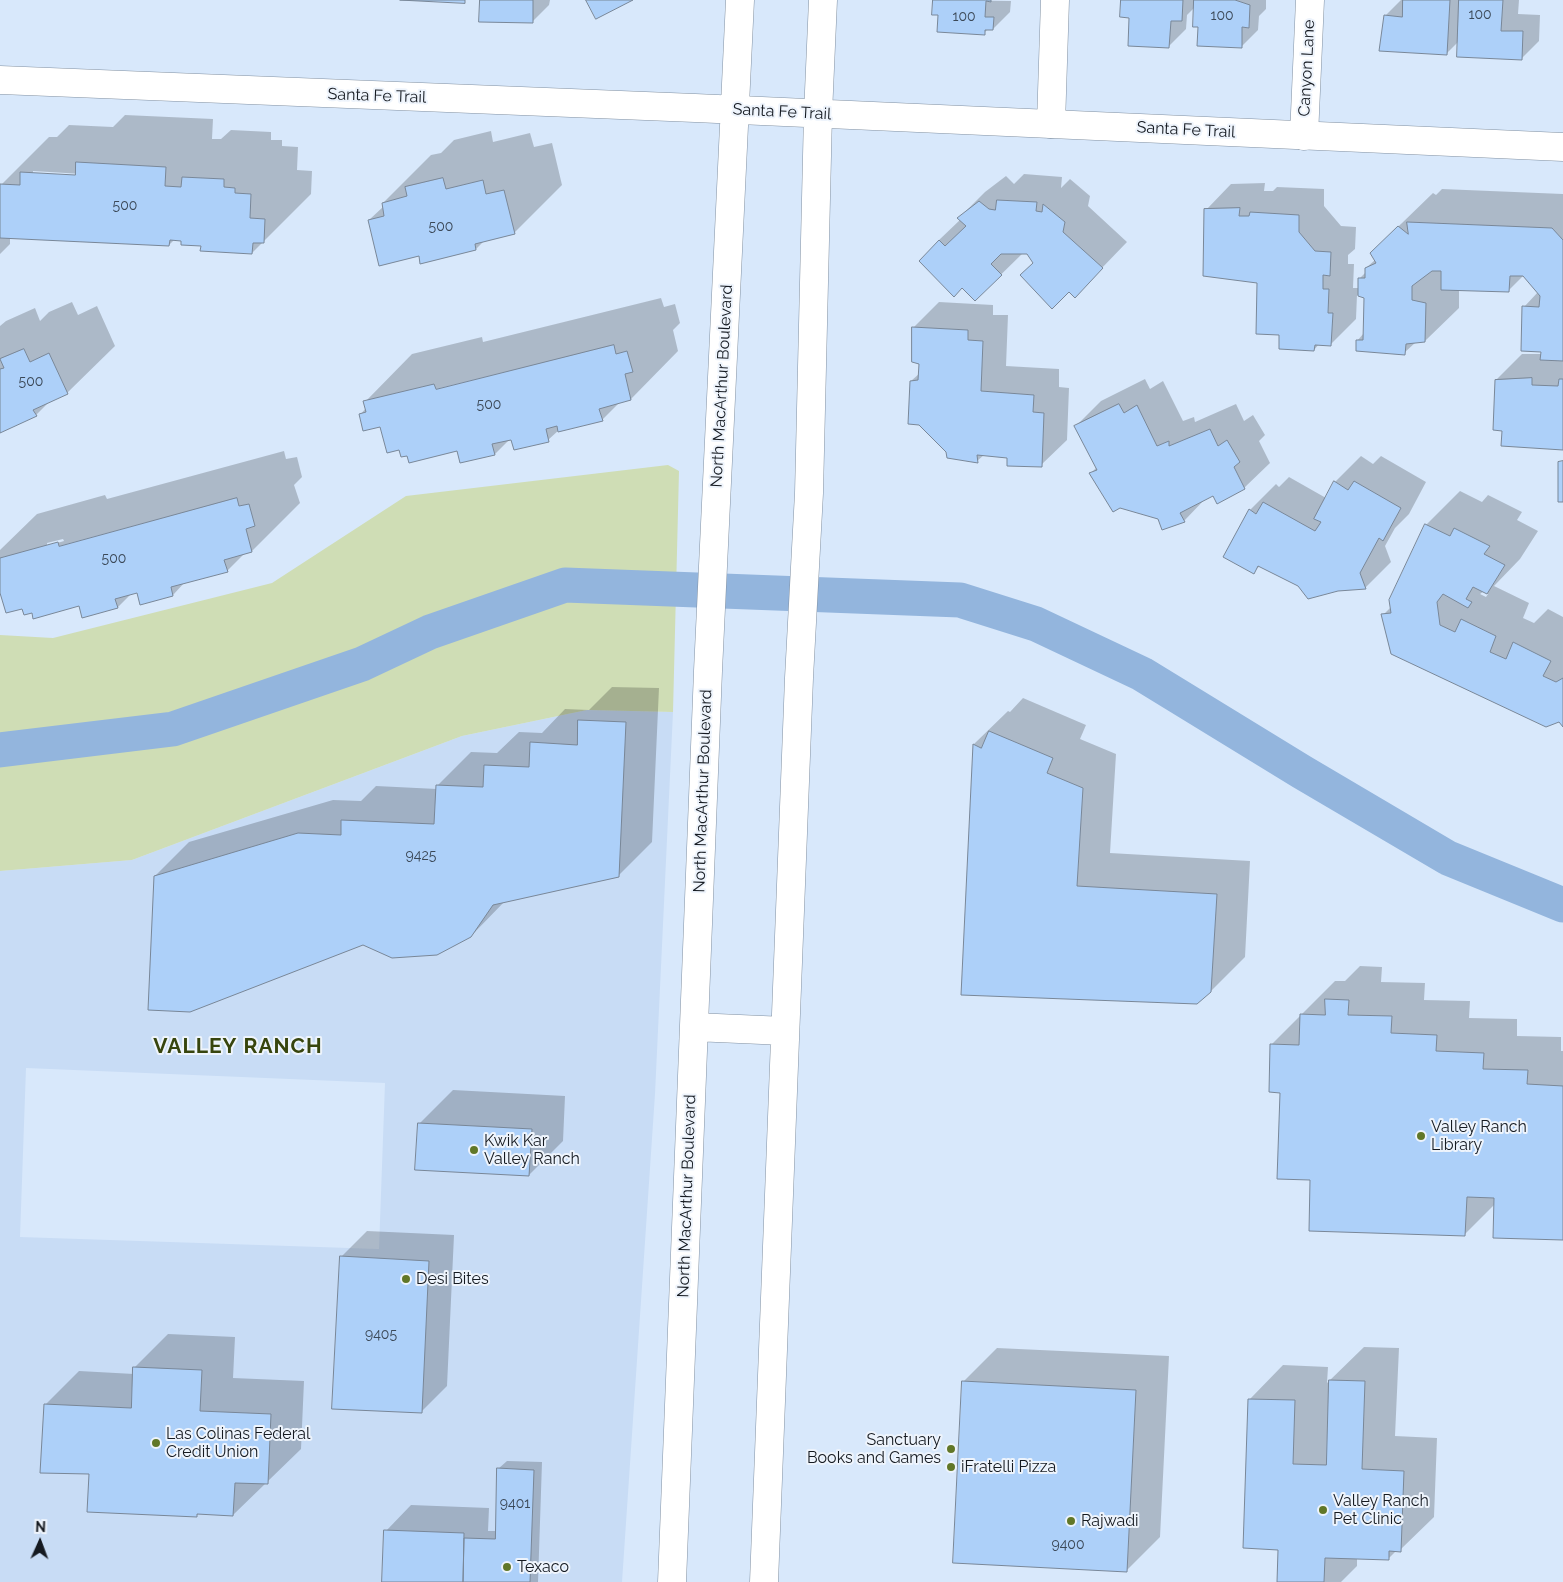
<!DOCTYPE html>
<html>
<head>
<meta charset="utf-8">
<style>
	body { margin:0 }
	#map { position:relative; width:1563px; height:1582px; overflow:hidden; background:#d8e8fb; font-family:Raleway,sans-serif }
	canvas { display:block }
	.north { position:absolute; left:15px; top:1517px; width:50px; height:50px; -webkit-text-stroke:4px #eef4fc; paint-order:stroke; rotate:2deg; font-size:14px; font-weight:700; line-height:20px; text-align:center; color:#151a21 }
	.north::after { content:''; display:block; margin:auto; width:18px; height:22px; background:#151a21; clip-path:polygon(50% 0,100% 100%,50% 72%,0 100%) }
</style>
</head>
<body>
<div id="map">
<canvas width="1563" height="1582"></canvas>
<div class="north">N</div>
</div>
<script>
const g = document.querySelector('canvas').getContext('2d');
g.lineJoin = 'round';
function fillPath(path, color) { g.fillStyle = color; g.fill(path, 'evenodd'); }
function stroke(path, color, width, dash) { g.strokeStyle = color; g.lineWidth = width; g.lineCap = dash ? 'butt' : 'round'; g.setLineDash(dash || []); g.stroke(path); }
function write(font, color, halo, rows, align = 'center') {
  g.font = font + ' Raleway,sans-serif'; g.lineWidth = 4; g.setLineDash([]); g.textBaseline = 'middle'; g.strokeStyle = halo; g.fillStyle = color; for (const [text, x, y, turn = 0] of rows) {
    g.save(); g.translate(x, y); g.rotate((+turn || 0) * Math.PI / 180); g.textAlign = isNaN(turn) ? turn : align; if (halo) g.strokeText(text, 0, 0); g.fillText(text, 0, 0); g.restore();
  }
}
fillPath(new Path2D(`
	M587 710 673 712 655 1094 622 1582H0V871L132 860 462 736ZM26 1068 385 1083 379 1249 20 1237Z`), '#c8dcf5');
fillPath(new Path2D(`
	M668 465 679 471 673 712 587 710 462 736 132 860 0 871V635L53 638 272 583 406 496Z`), '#cfddb5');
fillPath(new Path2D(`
	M481 0H550L549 5 532 22Z
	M934 0 1011 1 1010 12 993 29H988L984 33 939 14Z
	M1122 0H1266V9L1259 16 1258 30 1241 47 1199 26 1195 7 1187 15 1186 29 1169 46 1130 17Z
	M1401 0H1519L1518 14 1540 15 1539 41 1522 58 1459 41 1446 54 1385 16Z
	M125 115 213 119 212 139H221L231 130 271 132V140H282V146L298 147 297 170 312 171 311 194 252 253 202 245 182 239H175L169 245 10 238V244L0 254V186L49 137H57L69 125 113 127ZM33 171 82 174 81 176 33 174Z
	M491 131 493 142 530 133 534 147 552 143 562 185 514 233 485 240 476 249 419 255 369 220 384 206 383 203 431 155 441 153 454 140Z
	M1024 174 1062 177 1061 188 1070 179 1090 196 1088 206 1127 242 1100 270 1035 262 1027 253H1023L975 300 939 240 961 219 959 218 985 192 1006 176 1014 184Z
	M1265 183 1264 191H1273L1277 187 1324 189V206L1341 226 1356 227 1355 249 1348 255V264H1354L1353 288H1360L1359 279 1366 272V268L1375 260 1371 253 1433 193 1436 195 1442 189 1563 194V449L1503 430 1496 380 1522 354H1542L1524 307 1538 292 1524 275 1508 291 1459 289V308L1425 341 1416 342 1404 353 1357 341 1364 333 1365 297 1357 295 1356 319 1330 345 1319 344 1314 350 1280 334 1258 282 1206 210 1231 184Z
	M661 298 664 307 675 304 680 323 673 330 678 351 631 399 620 402 602 420 559 430 548 440 510 439 495 454 461 462 458 449 408 454 400 449 381 425 360 415 366 408 365 402 412 354 482 337 483 342Z
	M72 302 78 315 97 306 115 346 67 393 50 401 36 415 0 432V326L6 321 35 308 40 321 49 312Z
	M939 302 993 305V315H1008L1006 366 1059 369V387L1069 388 1067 440 1041 465 1008 457 984 455 977 461 947 452 911 381 920 373V363L913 328Z
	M1145 379 1150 389 1163 381 1183 421 1194 417 1195 422 1236 404 1244 421 1253 415 1265 435 1259 441 1270 463 1244 488 1214 495 1206 498 1184 521 1159 518 1091 473 1097 467 1076 426 1101 401Z
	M284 451 286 459 297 457 302 477 294 485 300 503 252 551 245 553 227 571 185 582 173 595 138 592 131 594 118 607 80 604 32 612 23 608 0 588V550L37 514 105 495 107 499ZM63 539 64 541 47 546V543Z
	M1361 456 1373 464 1381 456 1426 482 1409 514 1395 528 1385 546 1391 562 1365 588 1299 585 1260 566 1253 572 1250 510 1276 484 1279 487 1289 477 1326 498 1335 482Z
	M1460 491 1482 502 1488 495 1522 512 1517 520 1538 531 1520 559 1494 586 1529 603 1523 618 1534 623 1548 609 1563 617V725L1560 721 1383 615 1392 606 1426 525ZM1484 591 1488 594 1486 597 1480 594Z
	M612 687 659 688 652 842 618 876 505 901 471 936 363 944 155 876 189 842 333 800 361 801 376 786 437 789V786L471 752 497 753 519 732 542 733 565 709 589 710Z
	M1023 698 1086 725 1080 739 1116 754 1110 853 1250 861 1245 957 1211 991 962 994 974 744 1008 711 1010 712Z
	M1360 966 1382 967 1381 982 1425 983 1424 1000 1470 1001 1469 1018 1517 1019V1036L1561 1037V1051H1563V1238L1495 1204 1465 1234 1312 1179 1281 1091 1272 1044 1335 981H1345Z
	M453 1090 565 1096 563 1141 529 1175 419 1124Z
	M367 1231 454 1235 447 1386 421 1412 341 1257Z
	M168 1334 235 1337 233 1378 304 1381 301 1449 233 1515 199 1513 196 1516 90 1473 45 1405 79 1371 134 1374V1368Z
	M1364 1347 1399 1348 1395 1436 1437 1438 1434 1517 1400 1550H1397L1388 1559 1357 1558V1566L1341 1582H1278L1279 1548 1250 1399 1283 1365 1328 1367 1327 1383Z
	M997 1348 1169 1356 1160 1537 1126 1571 963 1382Z
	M507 1461 542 1462 538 1582H464L465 1538H463L461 1582H383L386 1531 411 1505 489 1508 488 1531H496L498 1469Z`), '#0003');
stroke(new Path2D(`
	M0 750 173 729 362 664 430 632 565 585 960 600 1036 624 1142 674 1302 772 1448 858 1563 905`), '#93b5dd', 35);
const building = new Path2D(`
	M400 0H465V3Z
	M480 0H533V23L479 22Z
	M586 0H633L596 19Z
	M933 0H991V2L986 1 985 17H994L993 30H985V35L937 32 938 15H932Z
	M1121 0H1183L1182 21H1171L1169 48 1128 46 1129 18 1120 17Z
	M1194 0H1235L1250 5 1249 28 1242 27V48L1197 46 1198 27H1193Z
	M1403 0H1450L1447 55 1379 51 1384 15 1402 17Z
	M1459 0H1503L1501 31H1523L1522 60 1457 57Z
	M76 162 166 167 165 186 181 187 182 177 224 179V187L235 188V193L251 194 250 218 265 219 264 243H253L252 254 200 251 201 246 181 245V241L170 240 169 246 0 238V184L20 185V172L75 175Z
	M443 178 446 189 483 180 486 194 504 190 515 234 475 244 476 250 420 264 419 256 379 266 368 220 384 216 382 203 407 196 405 187Z
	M997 200 1037 202 1036 211 1042 212 1043 204 1065 222 1063 232 1103 268 1075 298 1069 292 1052 309 1020 275 1033 263 1027 254H1001L991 264 1002 275 975 301 962 288 954 297 919 261 939 240 945 246 966 226 957 218 979 201 989 209 995 210Z
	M1240 208 1239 216H1249L1250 212 1299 215V232L1315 251 1331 252 1330 276 1323 275V289H1329L1328 313H1333L1331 346 1315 345 1314 351 1279 349V335L1256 334 1257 283 1203 276 1204 209Z
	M1407 222 1552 228 1563 240V361L1540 360 1541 352 1521 351 1522 306 1539 307 1540 296 1523 276H1510L1509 292 1441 290V271H1432L1412 286V300L1426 303 1425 342 1406 344 1405 355 1356 351V340H1363L1364 298 1358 296V278H1365V268L1376 263 1370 253 1398 226 1408 234Z
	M912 327 968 330V340L983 341 981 391 1034 395 1033 412 1044 413 1042 467 1007 466V458L977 455 978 463 947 458 946 452 919 425 908 424 910 381 918 380 919 364 912 362Z
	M614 345 616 354 627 351 633 372 625 374 631 400 599 409 603 421 558 432 557 426 546 429 549 442 514 450 511 440 492 444 495 455 460 463 457 451 409 463 407 456 401 457 399 450 387 453 380 427 363 431 359 414 366 412 363 401 434 384 436 389Z
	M24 349 30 362 49 353 68 394 33 410 37 416 0 433V369L4 368 0 359Z
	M1532 378V385L1558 386 1559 379H1563V450L1501 446 1502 431 1493 430 1495 380Z
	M1119 404 1124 413 1137 405 1157 446 1169 441V446L1210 429 1218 446 1227 440 1240 462 1234 467 1245 489 1217 504 1213 496 1180 513 1185 522 1162 530 1158 519 1120 508 1113 512 1089 473 1097 470 1074 426Z
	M1563 461V502H1558V462Z
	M1334 481 1348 490 1354 481 1401 508 1383 541 1379 538 1360 573 1366 589 1338 591 1308 599 1298 586 1258 566 1254 574 1223 557 1249 509 1256 514 1263 502 1315 531 1321 522 1314 519Z
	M237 498 239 506 249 504 255 526 246 529 252 552 224 560 228 572 171 587 173 596 140 605 137 593 115 599 118 608 82 618 79 606 33 619 32 613 24 615 22 609 6 613 0 593V558L58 542 59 546Z
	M1425 524 1450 536 1454 528 1490 546 1484 554 1505 565 1487 594 1473 587 1466 599 1472 602 1468 608 1443 594 1437 602 1440 625 1455 632 1461 619 1496 636 1490 652 1506 659 1513 642 1551 661 1543 676 1556 682 1563 678V727L1559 722 1546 727 1391 654 1381 614 1391 613 1389 600Z
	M578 720 626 722 619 877 493 905 471 937 437 955 392 958 363 945 190 1012 148 1010 154 876 298 833 341 835V820L434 824 436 785 483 787 484 765 529 767 530 742 577 745Z
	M989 731 1053 758 1047 773 1083 788 1077 886 1217 894 1211 992 1197 1004 961 995 973 744 981 748Z
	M1325 999 1349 1000 1348 1015 1392 1016 1391 1033 1437 1035 1436 1051 1484 1053 1483 1069 1528 1070 1527 1084 1563 1086V1240L1493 1238 1494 1198 1467 1197 1465 1236 1309 1231 1310 1180 1277 1179 1280 1093 1269 1092 1270 1044 1299 1045 1300 1014 1325 1015Z
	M418 1123 532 1129 529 1176 415 1170Z
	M340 1256 429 1261 422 1413 332 1409Z
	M133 1367 202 1370 200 1411 271 1414 268 1484 235 1483 233 1516 197 1514V1517L87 1512 89 1474 40 1473 44 1404 131 1408Z
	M1329 1380 1365 1381 1362 1469 1404 1471 1401 1552 1389 1551V1560L1325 1558 1324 1582H1277L1278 1550 1243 1548 1248 1399 1295 1400 1293 1464 1326 1465Z
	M962 1381 1136 1390 1127 1572 953 1563Z
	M497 1468 534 1470 530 1582H463L464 1538 495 1539Z
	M384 1530 464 1533 463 1582H382Z`);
fillPath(building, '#add0f9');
stroke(building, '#798798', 1);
const street = new Path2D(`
	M1051 124 1055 0
	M1304 136 1310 0`);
const secondary = new Path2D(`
	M0 80 695 108 1563 147
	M694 1027 785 1031
	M672 1582 708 671 740 0
	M764 1582 799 678 809 493 818 114 823 0`);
stroke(street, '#8291a2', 29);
stroke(secondary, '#8291a2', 29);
stroke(street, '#fff', 28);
stroke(secondary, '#fff', 28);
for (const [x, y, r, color] of [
	[1421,1136,5,"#617728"],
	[474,1150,5,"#617728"],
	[406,1279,5,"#617728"],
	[156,1443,5,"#617728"],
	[951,1449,5,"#617728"],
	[951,1467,5,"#617728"],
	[1323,1510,5,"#617728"],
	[1071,1521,5,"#617728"],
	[507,1567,5,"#617728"]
]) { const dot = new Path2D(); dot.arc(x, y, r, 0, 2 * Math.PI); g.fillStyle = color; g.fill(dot); stroke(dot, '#eef4fc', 2); }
write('14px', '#3b4857', null, [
	["100",1480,15],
	["100",1222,16],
	["100",964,17],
	["500",125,206],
	["500",441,227],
	["500",31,382],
	["500",489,405],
	["500",114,559],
	["9425",421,856],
	["9405",381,1335],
	["9401",515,1504],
	["9400",1068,1545]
]);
write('16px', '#151a21', '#eef4fc', [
	["Canyon Lane",1307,68,-87],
	["Santa Fe Trail",377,96,2],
	["Santa Fe Trail",782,112,3],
	["Santa Fe Trail",1186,130,3],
	["North MacArthur Boulevard",722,386,-87],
	["North MacArthur Boulevard",703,791,-88],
	["North MacArthur Boulevard",687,1196,-88]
]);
write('16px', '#151a21', '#eef4fc', [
	["Valley Ranch",1431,1127],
	["Library",1431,1145],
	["Kwik Kar",484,1141],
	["Valley Ranch",484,1159],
	["Desi Bites",416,1279],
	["Las Colinas Federal",166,1434],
	["Credit Union",166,1452],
	["Sanctuary",941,1440,"right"],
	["Books and Games",941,1458,"right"],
	["iFratelli Pizza",961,1467],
	["Valley Ranch",1333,1501],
	["Pet Clinic",1333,1519],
	["Rajwadi",1081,1521],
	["Texaco",517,1567]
], 'left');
g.letterSpacing = '1px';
write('bold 21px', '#37450e', '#eef4fc', [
	["VALLEY RANCH",238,1047]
]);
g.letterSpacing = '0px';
</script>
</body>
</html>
